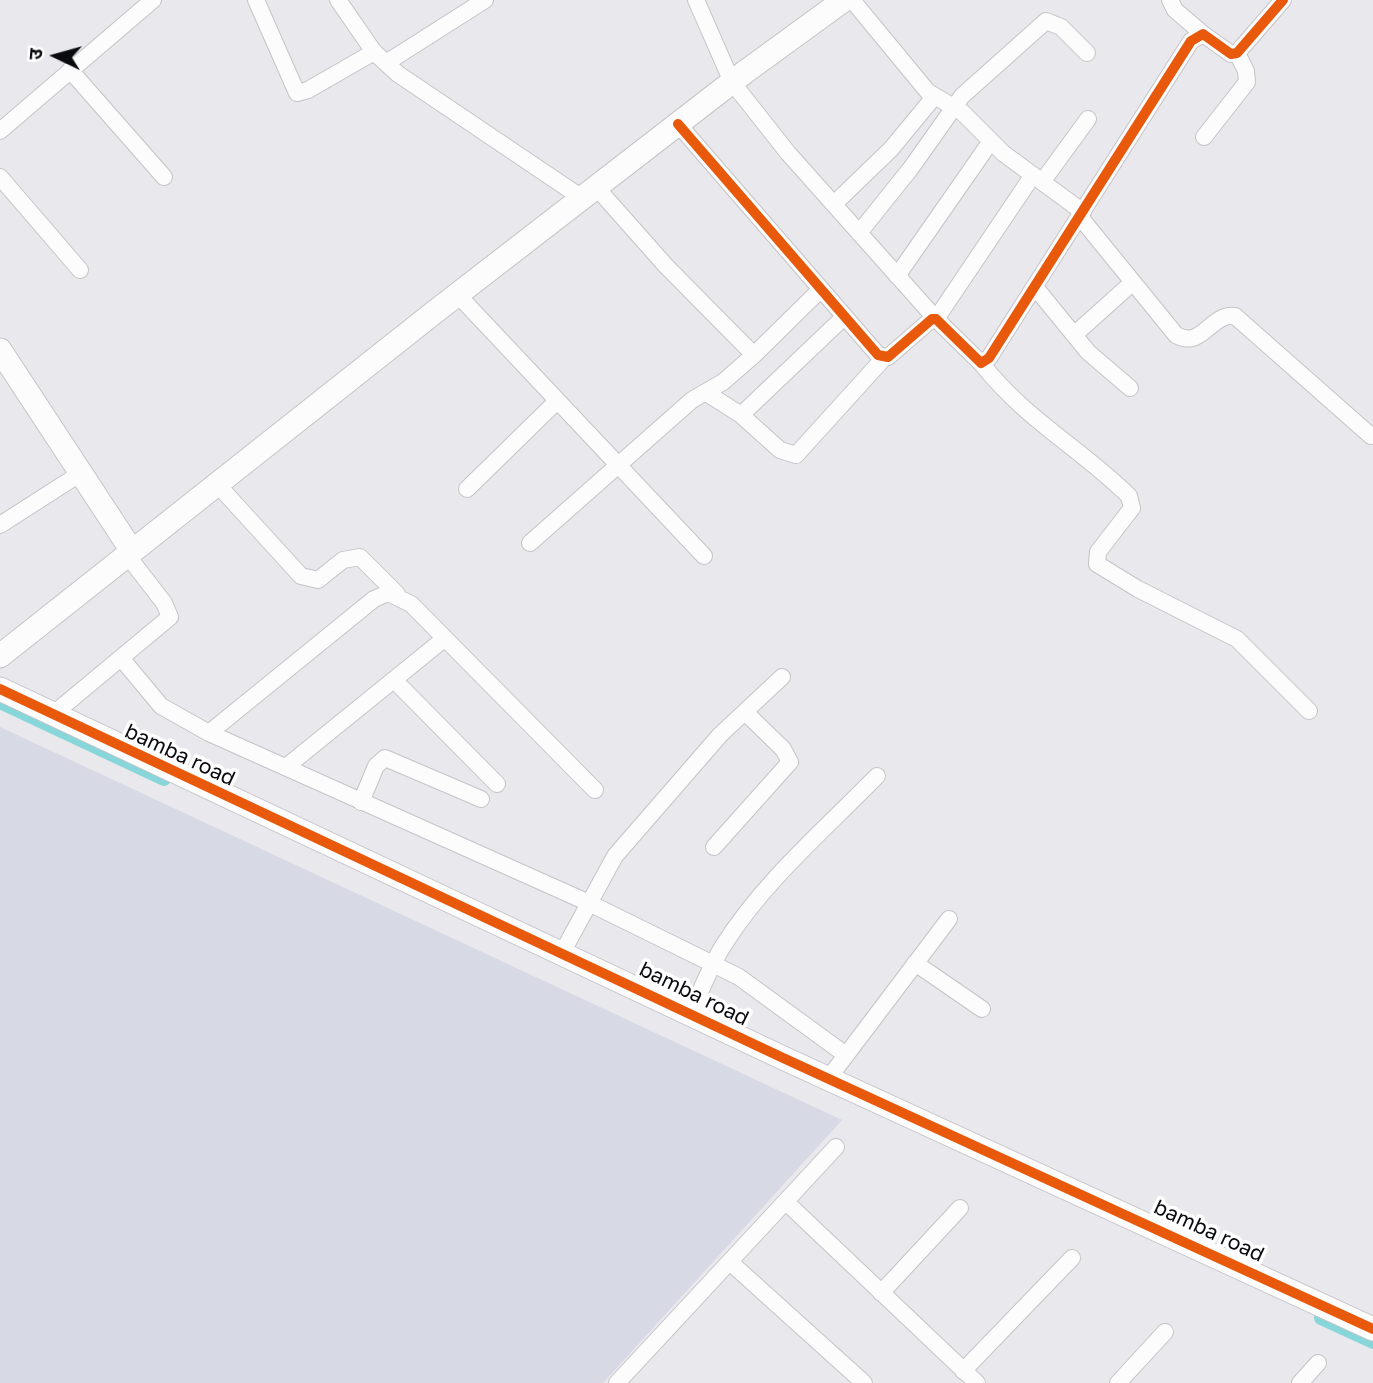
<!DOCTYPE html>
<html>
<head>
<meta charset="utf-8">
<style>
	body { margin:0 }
	#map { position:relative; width:1373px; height:1383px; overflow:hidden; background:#e8e8ed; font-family:"Golos Text","Noto Sans Devanagari",sans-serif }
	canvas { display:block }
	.north { position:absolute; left:21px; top:21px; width:70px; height:70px; -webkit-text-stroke:5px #fff; paint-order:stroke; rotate:275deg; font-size:19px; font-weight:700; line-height:28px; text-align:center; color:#0a0b0e }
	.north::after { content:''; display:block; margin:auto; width:24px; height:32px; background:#0a0b0e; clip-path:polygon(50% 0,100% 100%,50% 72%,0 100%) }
</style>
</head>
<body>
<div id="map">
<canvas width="1373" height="1383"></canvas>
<div class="north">उ</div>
</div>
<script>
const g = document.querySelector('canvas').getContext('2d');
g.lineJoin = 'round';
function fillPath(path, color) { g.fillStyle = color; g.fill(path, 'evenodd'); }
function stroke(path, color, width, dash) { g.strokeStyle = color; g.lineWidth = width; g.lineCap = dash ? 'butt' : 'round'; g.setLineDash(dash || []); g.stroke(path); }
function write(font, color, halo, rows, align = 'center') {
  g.font = font + ' "Golos Text",sans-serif'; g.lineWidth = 7; g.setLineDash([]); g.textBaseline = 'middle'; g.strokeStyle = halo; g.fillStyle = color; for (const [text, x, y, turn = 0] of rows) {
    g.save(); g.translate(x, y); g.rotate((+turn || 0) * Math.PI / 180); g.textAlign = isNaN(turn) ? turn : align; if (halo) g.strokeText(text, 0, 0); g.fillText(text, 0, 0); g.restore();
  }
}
fillPath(new Path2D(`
	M0 727 842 1120 603 1383H0Z`), '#d7d9e4');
stroke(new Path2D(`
	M0 702 164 779
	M1321 1318 1373 1342`), '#87d6d9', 14);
const street = new Path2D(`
	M256 0 297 93 308 90 374 52
	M338 0 374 52 398 74 582 198
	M696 0 732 82 788 153 936 319 1033 175
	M852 0 928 92 962 112 1003 153 1083 212
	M1170 0 1175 10 1203 34
	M386 63 485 0
	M70 70 164 177
	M678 124 878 355 888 357 932 319H936L981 363 989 358 1191 41 1203 34 1231 54 1237 53 1283 0
	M0 131 153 0
	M1204 137 1247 82 1246 71 1237 53
	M0 177 80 270
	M1042 182 1088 119
	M596 187 666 266 754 355
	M834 204 891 149 934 97
	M1080 217 1176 335C1202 350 1210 313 1235 316L1371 436
	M859 233 911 168 962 96 1046 21 1061 27 1087 53
	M897 276 991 141
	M1035 287 1088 352 1130 388
	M457 294 704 556
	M1074 335 1132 283
	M981 363C1027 421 1079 447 1129 496L1132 508 1098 552 1097 564 1138 589 1237 639 1309 711
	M705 392 741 415 780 450 796 455 884 358
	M741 415 844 317
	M217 484 301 576 318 580 343 560 360 557 397 594
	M467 489 556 402
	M0 525 81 473
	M530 543 692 400 723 382 754 355 820 290
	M121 658 161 706 209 733 589 903 713 964 739 977 846 1055
	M394 680 497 784
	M51 716 170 617 164 603 127 555
	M209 733 374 599 388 593 411 604 595 790
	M286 767 444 639
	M361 802 376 766 385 758 481 799
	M714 847 790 762 783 749 745 712
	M562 953 615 856 720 735 782 677
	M915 963 982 1009
	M690 1014C701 991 710 967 723 946 763 882 824 830 877 776
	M828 1079 949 919
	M786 1202 977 1383
	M731 1263 864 1383
	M881 1293 960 1208
	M963 1371 1072 1258
	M617 1383 836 1147
	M1118 1383 1165 1332
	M1300 1383 1318 1363`);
const secondary = new Path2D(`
	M0 350 132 551
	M0 656 436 311 745 72 844 0
	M0 689 781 1057 1373 1329`);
stroke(street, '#c4c4c8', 18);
stroke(secondary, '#c4c4c8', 25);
stroke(street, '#fcfcfc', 16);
stroke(secondary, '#fcfcfc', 23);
stroke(new Path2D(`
	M678 124 878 355 888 357 932 319H936L981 363 989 358 1191 41 1203 34 1231 54 1237 53 1283 0
	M0 689 781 1057 1373 1329`), '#e8590c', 10);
write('21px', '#0a0b0e', '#fff', [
	["bamba road",180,755,25],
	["bamba road",694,994,26],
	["bamba road",1209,1231,25]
]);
</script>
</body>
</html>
